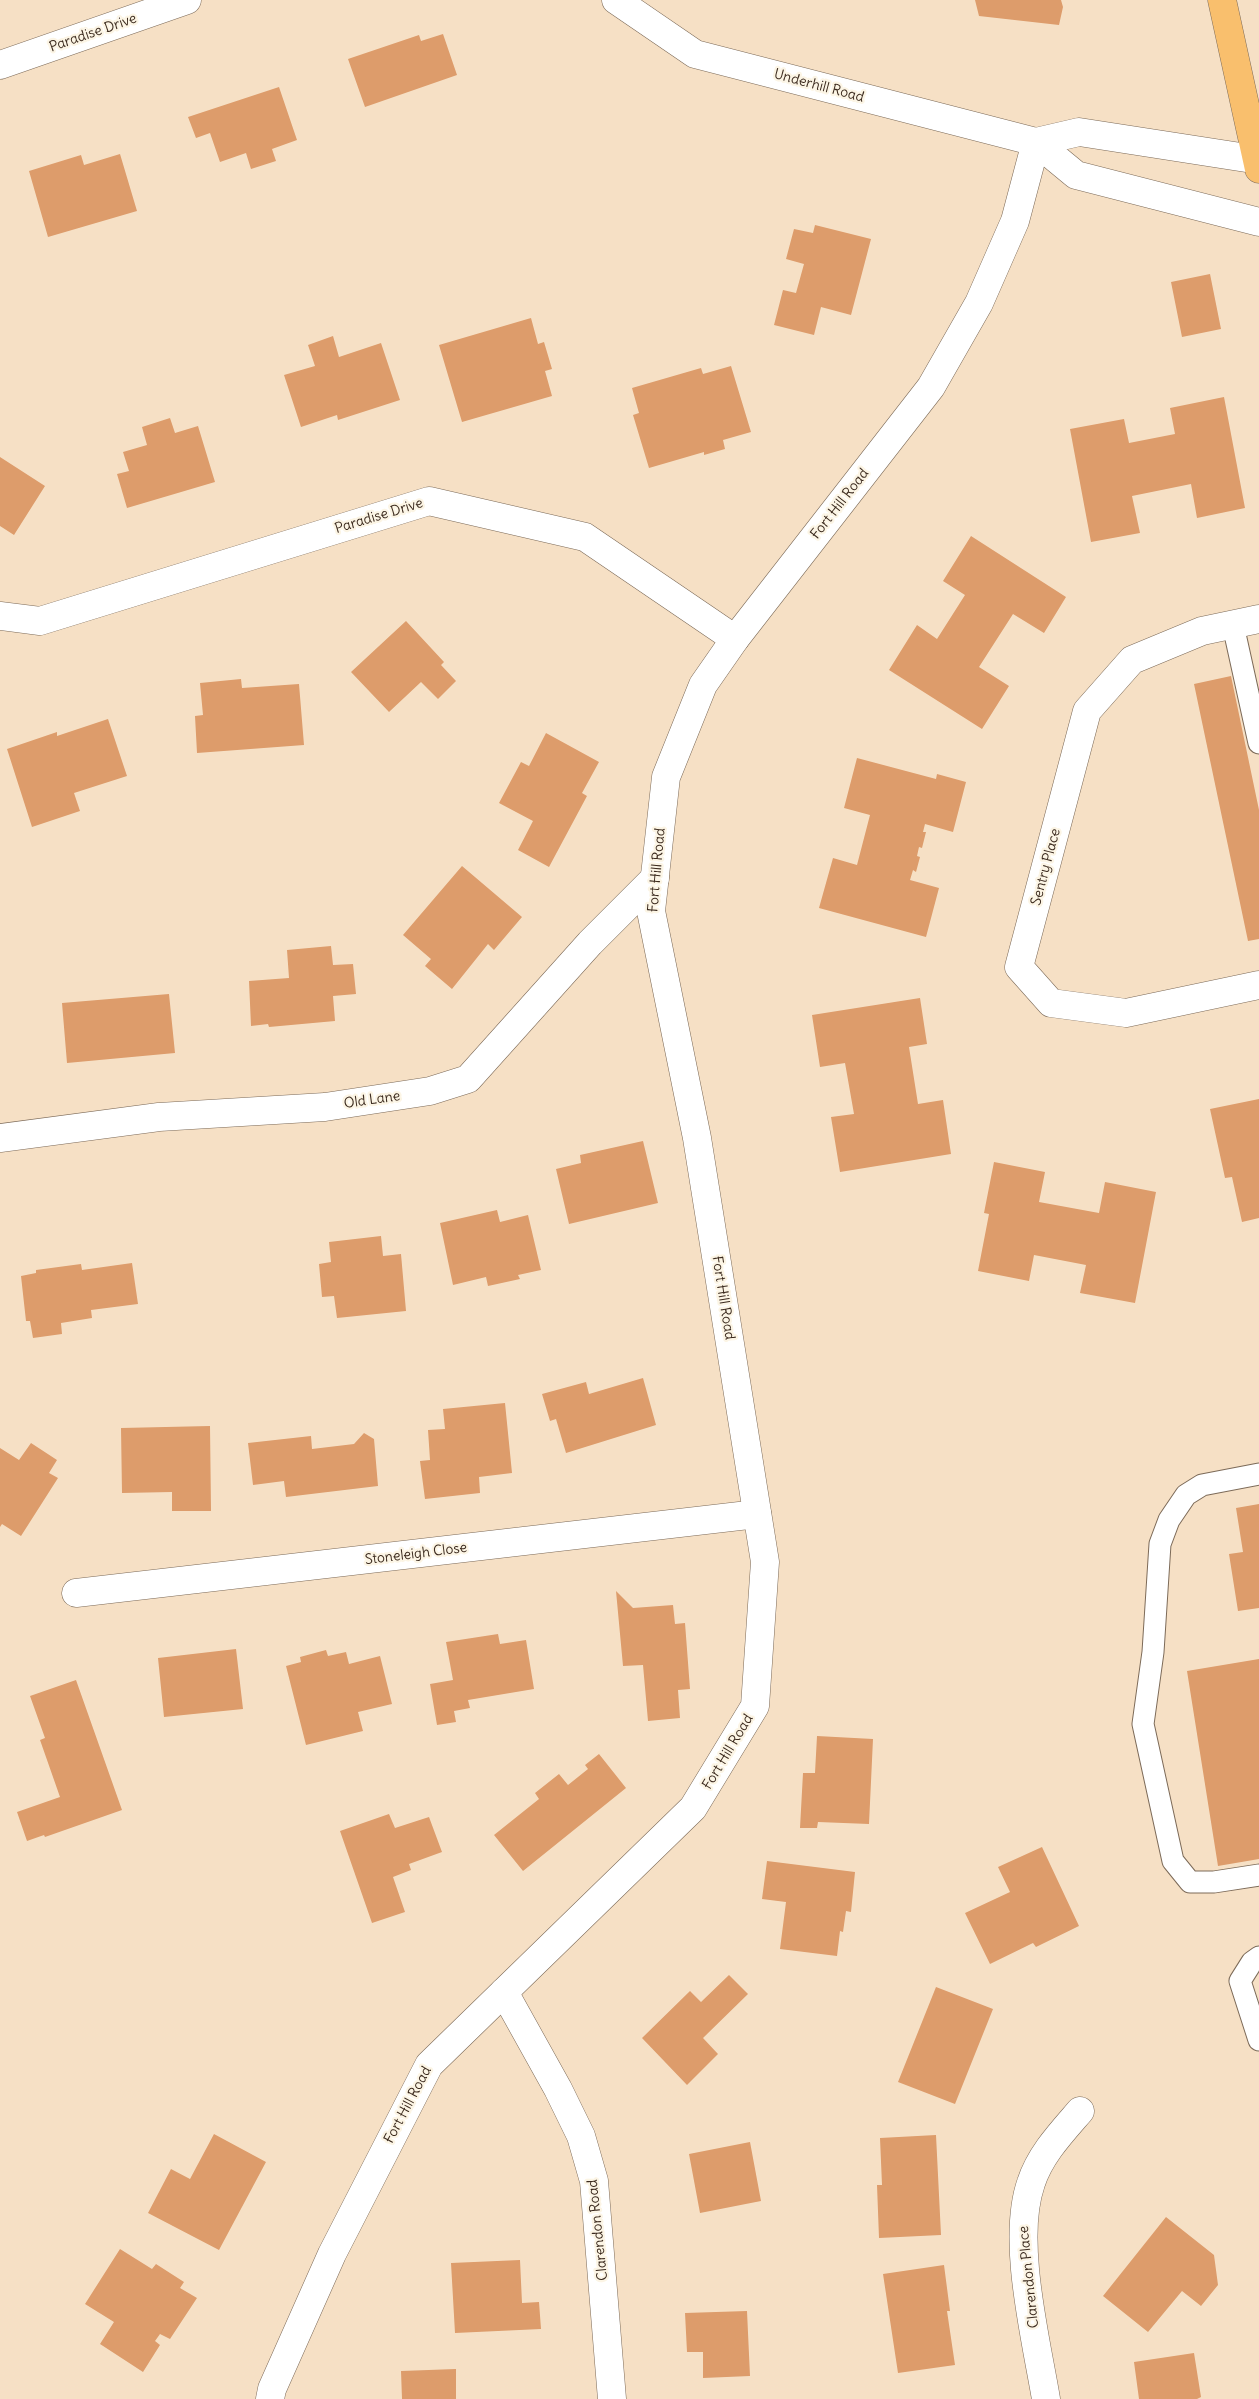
<!DOCTYPE html>
<html>
<head>
<meta charset="utf-8">
<style>
	body { margin:0 }
	canvas { display:block; background:#f6e0c5 }
</style>
</head>
<body>
<canvas width="1259" height="2399"></canvas>
<script>
const g = document.querySelector('canvas').getContext('2d');
g.lineJoin = 'round';
function fillPath(path, color) { g.fillStyle = color; g.fill(path, 'evenodd'); }
function stroke(path, color, width, dash) { g.strokeStyle = color; g.lineWidth = width; g.lineCap = dash ? 'butt' : 'round'; g.setLineDash(dash || []); g.stroke(path); }
function write(font, color, halo, rows, align = 'center') {
  g.font = font + ' Delius,sans-serif'; g.lineWidth = 4.5; g.setLineDash([]); g.textBaseline = 'middle'; g.strokeStyle = halo; g.fillStyle = color; for (const [text, x, y, turn = 0] of rows) {
    g.save(); g.translate(x, y); g.rotate((+turn || 0) * Math.PI / 180); g.textAlign = isNaN(turn) ? turn : align; if (halo) g.strokeText(text, 0, 0); g.fillText(text, 0, 0); g.restore();
  }
}
fillPath(new Path2D(`
	M975 0H1061L1063 7 1059 25 979 16Z
	M443 34 457 75 365 107 348 59 419 35 421 41Z
	M279 87 297 140 272 149 276 161 251 169 246 153 220 162 210 133 196 138 188 117Z
	M120 154 137 211 48 237 29 171 81 155 84 165Z
	M815 225 871 239 851 315 821 307 814 335 774 325 783 290 796 293 804 264 786 259 794 229 813 233Z
	M1210 274 1221 329 1182 337 1171 282Z
	M531 318 538 344 544 342 552 369 545 371 552 396 462 422 439 345Z
	M333 336 339 357 381 343 400 400 338 420 337 415 301 427 284 375 315 366 308 345Z
	M731 366 751 432 723 440 725 449 704 455V452L649 468 633 415 639 413 632 388 701 368 703 374Z
	M1224 397 1245 508 1197 518 1191 484 1132 496 1140 533 1091 542 1070 429 1124 419 1129 443 1175 434 1170 408Z
	M170 418 175 433 198 426 215 482 127 508 117 474 129 471 123 452 147 445 142 427Z
	M0 457 45 486 14 535 0 526Z
	M971 536 1066 597 1044 633 1013 614 979 667 1009 686 982 729 889 670 917 625 937 639 965 595 943 581Z
	M406 621 444 662 441 665 456 681 438 699 421 682 389 712 351 672Z
	M1231 676 1259 810V939L1248 941 1194 684Z
	M241 679 242 688 299 684 304 745 197 753 195 716 203 715 200 683Z
	M108 719 127 776 74 793 80 811 32 827 7 749 57 732V736Z
	M546 733 599 762 582 793 587 796 549 867 518 850 533 821 499 803 521 762 529 766Z
	M857 758 936 779 937 774 966 782 953 832 925 824 923 832H926L922 848 919 847 917 856 920 857 916 872 913 870 910 880 939 888 926 937 819 908 833 858 857 865 870 815 844 808Z
	M462 866 522 917 494 950 488 944 452 989 425 966 431 959 403 935Z
	M331 946 333 965 353 964 356 994 333 996 335 1021 269 1027 268 1024 251 1026 249 981 289 978 287 950Z
	M169 994 175 1053 67 1063 62 1003Z
	M920 998 927 1044 909 1047 918 1104 943 1100 951 1154 840 1172 831 1117 854 1114 845 1063 820 1067 812 1015Z
	M1259 1099V1218L1242 1222 1232 1177 1225 1178 1210 1109Z
	M643 1141 658 1203 569 1224 556 1169 581 1163 580 1155Z
	M994 1162 1045 1172 1039 1202 1099 1213 1105 1182 1156 1192 1135 1303 1080 1293 1086 1265 1034 1255 1029 1281 978 1271 989 1214 984 1213Z
	M497 1210 500 1222 528 1215 541 1270 518 1275 520 1279 488 1286 486 1277 453 1285 440 1223Z
	M381 1236 383 1256 401 1254 406 1311 337 1318 334 1296 322 1297 319 1264 331 1262 329 1242Z
	M132 1263 138 1304 91 1310 92 1318 61 1323 62 1334 33 1338 30 1321H26L21 1276 36 1273V1270L81 1264 82 1270Z
	M643 1378 656 1425 566 1453 556 1419 550 1421 542 1394 586 1382 589 1394Z
	M505 1403 512 1473 479 1477 480 1493 425 1499 420 1461 430 1460 428 1430 445 1429 443 1409Z
	M210 1426 211 1511H172V1492L122 1493 121 1428Z
	M364 1433 374 1439 378 1486 286 1497 284 1481 253 1485 248 1443 311 1436 312 1449 354 1444Z
	M31 1443 57 1460 49 1473 58 1478 21 1536 2 1524 0 1527V1448L19 1460Z
	M1259 1504V1608L1238 1611 1229 1554 1243 1552 1236 1508Z
	M616 1591 633 1608 673 1605 675 1624 685 1623 690 1689 678 1690 680 1718 648 1721 643 1665 623 1666Z
	M498 1634 500 1644 526 1640 534 1689 468 1700 470 1708 454 1711 456 1722 437 1725 430 1684 453 1680 446 1642Z
	M236 1649 243 1709 164 1717 158 1658Z
	M326 1650 328 1656 346 1652 349 1664 380 1656 392 1704 358 1712 363 1731 306 1745 286 1666 301 1662 300 1657Z
	M1259 1659V1859L1218 1866 1187 1671Z
	M76 1680 122 1810 45 1837 44 1835 27 1841 17 1812 60 1797 40 1740 45 1738 30 1696Z
	M817 1736 873 1739 869 1824 818 1822 817 1828H800L803 1773H815Z
	M599 1754 626 1788 523 1871 494 1835 539 1799 535 1793 559 1774 568 1785 588 1769 585 1765Z
	M389 1814 395 1828 429 1817 442 1852 409 1864 411 1870 393 1877 405 1912 372 1923 340 1831Z
	M1042 1847 1079 1926 1036 1947 1033 1943 990 1964 965 1913 1010 1892 998 1867Z
	M767 1861 855 1872 851 1912 846 1911 843 1932 840 1931 837 1956 780 1949 786 1902 762 1899Z
	M729 1975 748 1994 703 2038 718 2054 687 2085 642 2038 690 1991 701 2002Z
	M936 1987 993 2009 955 2104 898 2082Z
	M214 2134 266 2162 219 2250 148 2213 171 2169 190 2179Z
	M936 2135 941 2235 879 2238 877 2185H882L880 2138Z
	M750 2142 761 2201 700 2213 689 2154Z
	M1166 2217 1214 2255 1218 2285 1201 2306 1182 2291 1148 2332 1103 2296Z
	M120 2249 152 2269 156 2264 184 2282 180 2288 197 2298 170 2339 160 2334 155 2341 160 2345 143 2372 100 2344 114 2322 85 2304Z
	M520 2260 522 2303 539 2302 541 2329 455 2333 451 2263Z
	M944 2265 950 2311H947L955 2365 898 2373 883 2274Z
	M747 2311 750 2376 703 2378V2352H687L685 2313Z
	M1194 2353 1201 2397 1197 2399H1139L1134 2362Z
	M456 2369V2399H402L401 2371Z`), '#dd9c6b');
const service = new Path2D(`
	M1233 625 1259 743
	M1259 1474 1202 1485 1186 1495 1169 1520 1160 1544 1153 1652 1143 1724 1173 1861 1190 1882H1214L1259 1875
	M1259 1957 1252 1962 1240 1981 1259 2040`);
const minor = new Path2D(`
	M0 65 187 0
	M0 616 40 621 429 501 585 537 735 639
	M1259 619 1202 631 1132 660 1087 711 1019 967 1051 1003 1126 1013 1259 985
	M0 1138 159 1117 325 1107 430 1091 468 1079 590 943 655 878
	M76 1593 757 1514
	M504 1992 558 2089 581 2136 594 2181 612 2399
	M1046 2399C1036 2339 1011 2240 1031 2183 1040 2155 1061 2133 1080 2111`);
const tertiary = new Path2D(`
	M616 0 695 54 1036 142 1076 175 1259 222
	M1036 142 1079 132 1259 160
	M270 2399 272 2389 332 2254 429 2065 693 1808 755 1706 765 1562 697 1138 651 911 666 777 703 685 735 639 931 387 979 303 1015 221 1036 142`);
const primary = new Path2D(`
	M1222 0 1259 169`);
stroke(service, '#7c6a58', 23);
stroke(minor, '#7c6a58', 29);
stroke(tertiary, '#7c6a58', 29);
stroke(primary, '#7c6a58', 29);
stroke(service, '#fff', 21);
stroke(minor, '#fff', 28);
stroke(tertiary, '#fff', 28);
stroke(primary, '#f9bf6d', 28);
write('14px', '#3b2a1e', '#fcf5e5', [
	["Paradise Drive",93,33,-19],
	["Underhill Road",819,86,15],
	["Fort Hill Road",840,504,-52],
	["Paradise Drive",379,516,-17],
	["Sentry Place",1046,867,-75],
	["Fort Hill Road",657,870,-85],
	["Old Lane",372,1100,-8],
	["Fort Hill Road",723,1298,81],
	["Stoneleigh Close",416,1554,-7],
	["Fort Hill Road",728,1752,-59],
	["Fort Hill Road",408,2105,-62],
	["Clarendon Road",598,2230,-96],
	["Clarendon Place",1029,2277,-96]
]);
</script>
</body>
</html>
